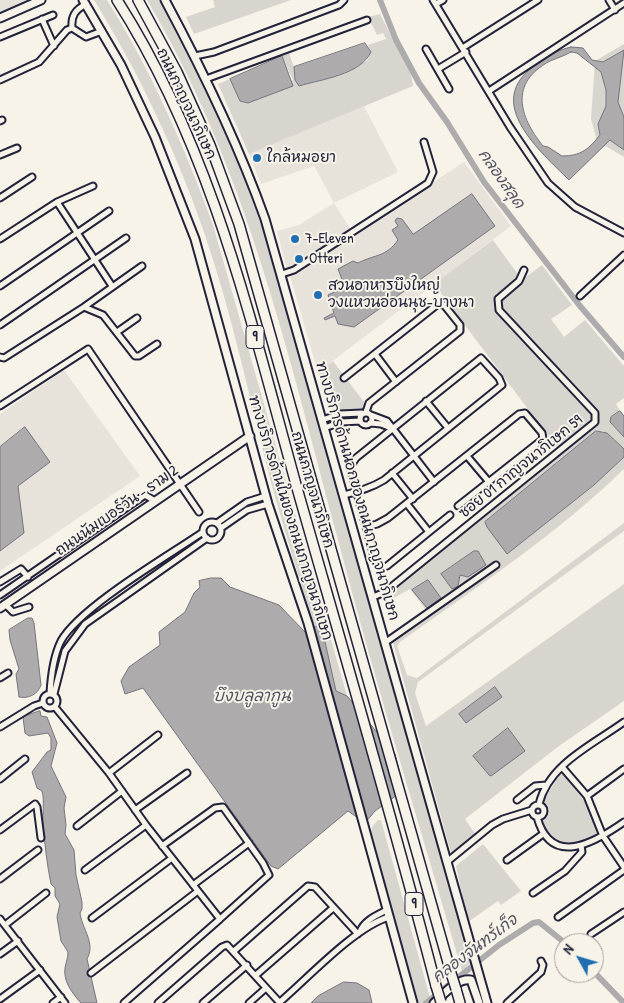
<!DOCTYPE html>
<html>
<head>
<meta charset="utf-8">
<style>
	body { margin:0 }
	#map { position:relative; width:624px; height:1003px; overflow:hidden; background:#f7f3e8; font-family:"Patrick Hand",sans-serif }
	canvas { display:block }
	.north { position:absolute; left:554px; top:933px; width:50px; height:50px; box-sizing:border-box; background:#f7f3e8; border:1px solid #a29fa3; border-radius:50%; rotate:309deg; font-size:14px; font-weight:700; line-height:20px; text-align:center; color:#22223b }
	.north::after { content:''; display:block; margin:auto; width:18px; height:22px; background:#1f6fb2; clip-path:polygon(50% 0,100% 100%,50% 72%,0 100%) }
</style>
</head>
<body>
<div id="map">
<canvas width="624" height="1003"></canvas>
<div class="north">N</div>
</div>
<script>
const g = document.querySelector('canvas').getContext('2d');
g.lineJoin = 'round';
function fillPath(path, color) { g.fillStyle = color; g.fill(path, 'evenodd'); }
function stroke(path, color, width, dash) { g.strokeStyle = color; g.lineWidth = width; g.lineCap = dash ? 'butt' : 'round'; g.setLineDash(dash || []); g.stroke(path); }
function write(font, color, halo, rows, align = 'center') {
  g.font = font + ' "Patrick Hand","Playpen Sans Thai",sans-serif'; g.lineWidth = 4; g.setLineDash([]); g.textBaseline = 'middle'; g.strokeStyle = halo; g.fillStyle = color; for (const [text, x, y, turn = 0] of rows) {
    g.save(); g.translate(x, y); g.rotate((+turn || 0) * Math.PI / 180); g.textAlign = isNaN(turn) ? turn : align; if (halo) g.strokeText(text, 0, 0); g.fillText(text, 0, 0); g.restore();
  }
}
fillPath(new Path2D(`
	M0 0H31L0 14Z
	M364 106 398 172 334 203 351 230 287 269 277 231 299 225 334 203 314 166 261 184 249 154Z
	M464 162 511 226 318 372 290 276Z
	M64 370 140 476 0 571V414Z`), '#e7e3db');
fillPath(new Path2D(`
	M94 0H107C151 70 185 148 213 225L347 696 336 691 321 624 314 627C300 580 285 533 272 486 250 402 233 317 205 235 177 153 139 73 94 0Z
	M147 0H161L210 96 242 170 266 239 313 408 363 569 472 961 462 971C420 827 375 682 337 536 288 353 245 165 147 0Z
	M213 0H291L194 34 186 17 215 7Z
	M380 14 411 74 413 86 249 154 218 84 230 79 240 101 293 80 282 56 289 53 294 67 295 80 367 61 371 52 368 45 386 39 383 33 377 35 368 17Z
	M624 44V157L597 141 591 119 595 61Z
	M493 240 522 280 542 265 572 305 551 319 564 337 585 320 624 366V398L616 404 620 411 611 417 610 422 624 437V449L603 431 507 553 594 485 624 457V469C556 535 477 587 400 642L397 646 407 675 417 678 624 523V531L418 682 415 693 426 726 624 584V701L559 746 465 819 476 835 451 853 391 635 426 610 410 589 390 600 387 594 475 523 473 519 558 449 434 284Z
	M333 361 364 402 363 409 330 413 318 372Z
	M563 774 585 802 597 827 598 831C587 845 563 848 550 837 545 832 543 825 541 819L549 810 543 802 559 775Z
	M378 820H381L430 998 423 1003H418L370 836 372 827Z
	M483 844 521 891 501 905 498 901 468 922 456 866Z`), '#d8d5cf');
const water = new Path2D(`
	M365 43 371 52C360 75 322 79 299 86L295 80 294 67Z
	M571 47 583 48 592 60 603 62 624 50 618 102 624 117V150L610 140 569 180C540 151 483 103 534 66 545 58 557 50 571 47ZM571 52 577 53 601 72 606 90V106L598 124 600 135C589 149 581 156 562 156L548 147 543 146C519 116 509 83 550 61 557 58 564 56 571 52Z
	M282 56 293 86 248 103 240 101 230 79Z
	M472 194 495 226 354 327 338 324 335 316 325 320 324 318 334 313 328 295 345 287 338 269 353 261 358 263C376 254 386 257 398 240L392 230 398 226 395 221 397 218 402 219 413 234Z
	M620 411 624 416V437L610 422 611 417Z
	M25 427 50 462 18 486 24 533 0 551V447Z
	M596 431 607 433 624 449V457L594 485 507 554 487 527 485 522Z
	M474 551H478L486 565 468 577 460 575 458 586 452 589 441 574Z
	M211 578H221L230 587 279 605 305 632 321 624 336 691 347 696 395 754 404 790 375 811 365 823 348 811 278 869 271 866 143 688 125 694 121 681 129 667 160 645 159 632 185 612 194 593 200 587 199 581Z
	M428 580 441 598 427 608 412 590Z
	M28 618H32L34 623 41 685C38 694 29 699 19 697L16 674 19 669 10 640 9 630Z
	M495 687 502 697 466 723 459 714Z
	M40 711 41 716 47 717 57 743 51 766 66 797 64 808 66 825 65 834 74 850 76 875 82 902V909L80 913C82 929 96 943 87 959L97 1003H81C72 993 63 981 65 968 66 962 68 958 68 952L61 941 57 917 60 904 55 896V888L51 884C47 865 45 845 43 826 42 814 45 802 42 791L37 788 32 772 47 752 51 750V738L48 733 29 736 25 733 23 717Z
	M508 728 525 751 491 776 489 775 473 756Z
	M344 982 357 983 369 990 372 1003H311L318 996Z`);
fillPath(water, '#aeabad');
stroke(water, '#76747f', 1);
stroke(new Path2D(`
	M380 0 396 40 419 83 447 122 484 182 580 306 624 357
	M594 972 624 1003
	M426 1003 499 945 533 923 539 922 565 943`), '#aeabad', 6);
const street = new Path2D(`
	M433 0 510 127 548 183 575 207 624 233
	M609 0 615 10
	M86 4C75 10 71 16 72 28L86 37 102 31
	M436 4 443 0
	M42 19 54 46
	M0 37 53 15
	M464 47 538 0
	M426 49 449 89
	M195 56 214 52 339 5 344 0
	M438 69 466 52
	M206 79 367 20
	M0 80 39 62 67 30 72 28
	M489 91 624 3
	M0 121 2 120
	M0 155 17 148
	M0 198 32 177
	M57 202 112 286
	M0 239 57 202 93 186
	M282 274 294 270 428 183 433 172 424 142
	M0 286 109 211
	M580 296 624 255
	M84 307 103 315 135 356H139L157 344
	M0 325 126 238
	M117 332 137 318
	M375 354 396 382
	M0 357 4 358 84 307 142 266
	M344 378 438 304 444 305 460 325V331L369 403 366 412
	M426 401 448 428
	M0 406 88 349 199 512
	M360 419a6 6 0 1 1 12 0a6 6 0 1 1-12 0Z
	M371 415 387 421 434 482
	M322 420 340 414 362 413
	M370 423 381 424 391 428
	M324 428 342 422 360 421
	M467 456 489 482
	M392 473 413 499
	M344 495C359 491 371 488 384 480L502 385 499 378 481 358 356 458 350 467 375 560 380 568 387 566 450 515
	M407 504 429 532
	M203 531a9 9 0 1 1 18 0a9 9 0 1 1-18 0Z
	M217 523 247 502 266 496
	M366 527 377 524 388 518 519 414 525 413 542 433 543 439 458 506
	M221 528 247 510 268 504
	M0 582 21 569 28 577
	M0 595 145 495 155 501
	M373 597 385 592 595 422V413L499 310 498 299 519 281 524 270
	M5 604 13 612 29 607
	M386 642 496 565
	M0 678 8 673
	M50 693C51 676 53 657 61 641 80 607 168 556 203 532
	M43 701a7 7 0 1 1 14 0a7 7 0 1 1-14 0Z
	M54 694 65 651 85 624 207 538
	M55 707 109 773 146 825 220 919 124 1003
	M0 727 34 706 43 703
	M562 767 587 796 603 836 624 867
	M109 773 158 735
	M0 779 25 759
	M587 796 624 769
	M517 800 535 786 546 785
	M539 804C549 764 592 745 624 722
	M532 811a6 6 0 1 1 12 0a6 6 0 1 1-12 0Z
	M135 810 187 773
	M537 817C551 868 594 843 624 822
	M77 826 122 791
	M0 830 35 804 37 807 41 838
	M162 846 215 808 223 807 263 863 269 875 220 919
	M507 860 543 834
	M448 861 492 825 503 819 532 810
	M85 870 146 825
	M0 879 38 850
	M193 885 249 843
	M533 893 565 871 582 852 581 845
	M558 917 624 870
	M92 918 172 858
	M0 919 65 1003
	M5 925 46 893
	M360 932C363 921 377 915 387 910
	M591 934 624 912
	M234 951 308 886 315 887 358 934
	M0 954 18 941
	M91 973 198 891
	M256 975 333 908
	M0 999 40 970
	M280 1002C308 978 355 927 389 917
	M53 1003 61 997
	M158 1003 222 947 227 945 280 1003
	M203 1003 247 965
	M249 1003 266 988
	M507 1003 541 972 543 965 541 961`);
const secondary = new Path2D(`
	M83 0 121 65 155 137 195 239 268 504 308 623 413 1003
	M165 0C203 71 238 143 265 219L487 1003
	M0 18 41 0
	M0 608 250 436
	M434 1003C443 995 458 977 471 980L479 1003`);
const highway = new Path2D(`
	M117 0C212 148 251 322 297 488 344 653 393 819 436 986
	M138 0 177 72 210 145 239 224 451 973
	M456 989 460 1003`);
stroke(street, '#22223b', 9);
stroke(secondary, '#22223b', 11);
stroke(highway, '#22223b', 12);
stroke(street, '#f7f3e8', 5);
stroke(secondary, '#f7f3e8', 7);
stroke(highway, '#f7f3e8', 9);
const highwayBridge = new Path2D(`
	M451 973 456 989
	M436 986 441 1002`);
stroke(highwayBridge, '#22223b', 12, []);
stroke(highwayBridge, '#f7f3e8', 9);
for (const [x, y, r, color] of [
	[257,158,5,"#1f6fb2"],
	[295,239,5,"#1f6fb2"],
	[299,259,5,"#1f6fb2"],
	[318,295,5,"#1f6fb2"]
]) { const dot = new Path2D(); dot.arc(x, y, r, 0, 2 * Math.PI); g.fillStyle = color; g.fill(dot); stroke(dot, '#f7f3e8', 2); }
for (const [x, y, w] of [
	[255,337,18],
	[414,904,18]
]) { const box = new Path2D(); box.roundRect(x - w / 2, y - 11.5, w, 23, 4); g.fillStyle = '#f7f3e8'; g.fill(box); stroke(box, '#22223b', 1); }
write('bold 14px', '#22223b', null, [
	["9",255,337],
	["9",414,904]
]);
write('15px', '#22223b', '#f7f3e8', [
	["ถนนกาญจนาภิเษก",186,104,65],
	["ซอย 01 กาญจนาภิเษก 59",521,467,-39],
	["ถนนกาญจนาภิเษก",312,490,74],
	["ทางบริการด้านนอกของถนนกาญจนาภิเษก",357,491,74],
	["ถนนนัมเบอร์วัน - ราม 2",117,511,-35],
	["ทางบริการด้านในของถนนกาญจนาภิเษก",290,518,73]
]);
write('15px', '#22223b', '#f7f3e8', [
	["ใกล้หมอยา",267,158],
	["7-Eleven",305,239],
	["Otteri",309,259],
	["สวนอาหารบึงใหญ่",328,286],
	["วงแหวนอ่อนนุช-บางนา",328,303]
], 'left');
write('italic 16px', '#535263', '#f7f3e8', [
	["คลองสลุด",501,179,55],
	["บึงบลูลากูน",252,697],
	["คลองจันทร์เก็จ",475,949,-37]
]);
</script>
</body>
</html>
